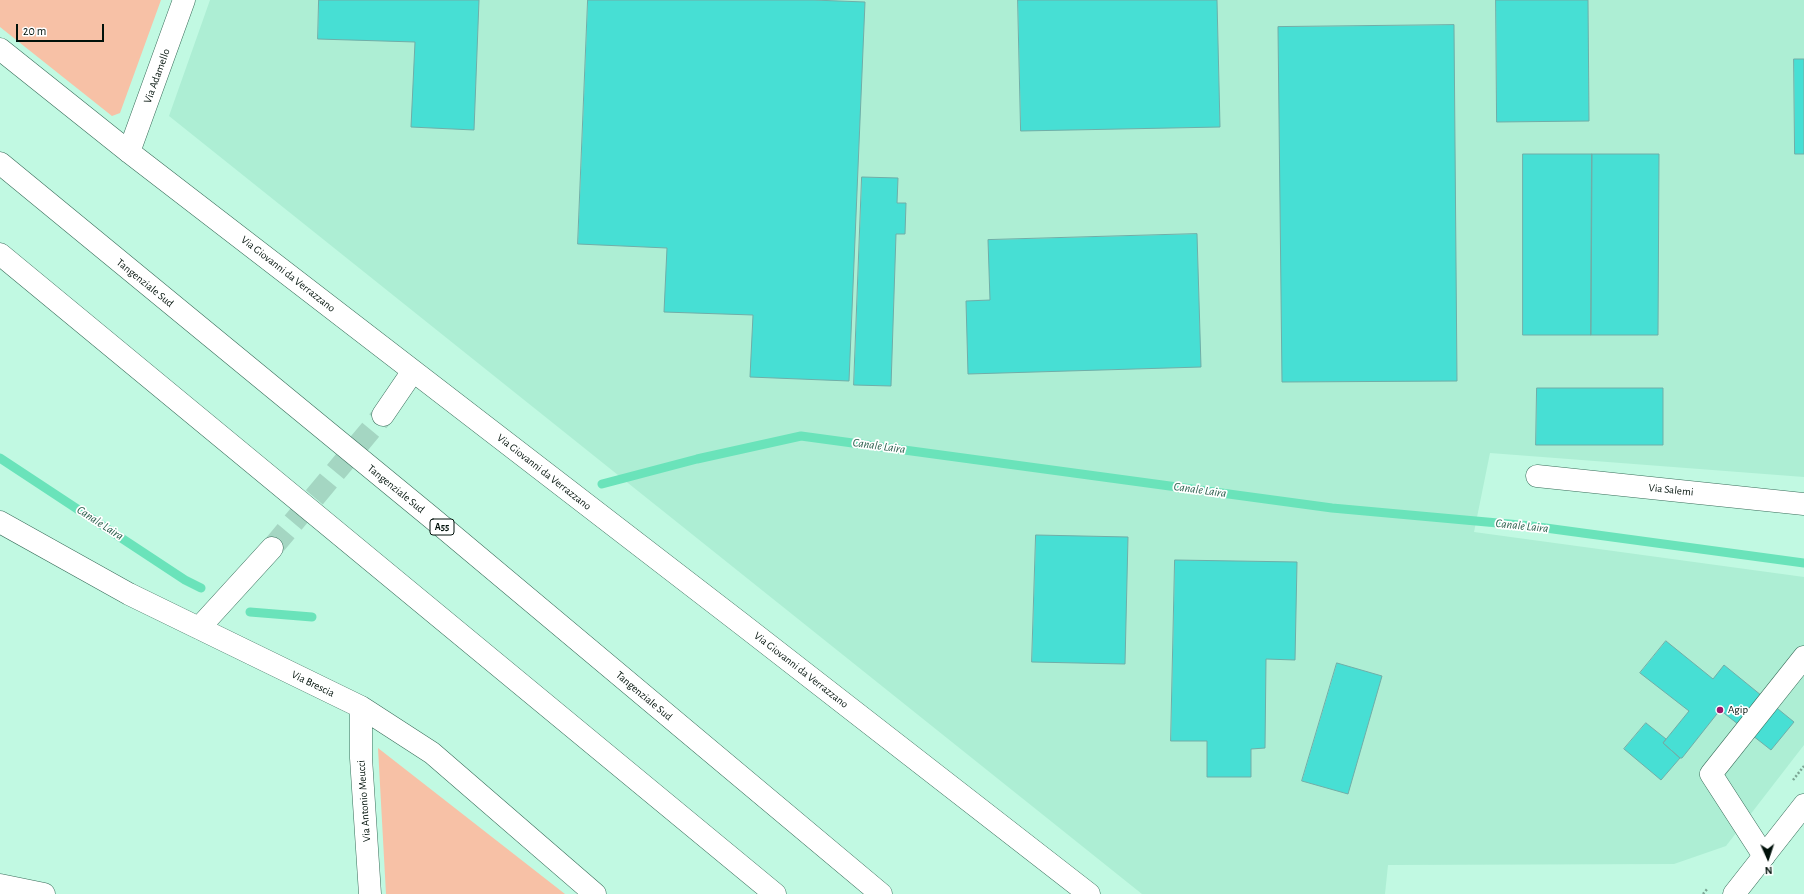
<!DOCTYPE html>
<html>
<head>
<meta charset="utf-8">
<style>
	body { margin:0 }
	#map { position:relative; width:1804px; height:894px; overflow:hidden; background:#c1f9e2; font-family:"Alegreya Sans",sans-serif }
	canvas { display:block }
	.north { position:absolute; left:1748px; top:838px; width:40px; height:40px; -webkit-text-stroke:3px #fff; paint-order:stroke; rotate:177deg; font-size:11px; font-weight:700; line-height:16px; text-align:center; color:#00110a }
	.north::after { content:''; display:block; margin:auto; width:14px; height:18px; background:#00110a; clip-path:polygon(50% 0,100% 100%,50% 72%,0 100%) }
	.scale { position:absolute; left:16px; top:24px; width:88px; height:18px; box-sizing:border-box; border:2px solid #00110a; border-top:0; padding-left:5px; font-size:12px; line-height:14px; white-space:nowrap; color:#00110a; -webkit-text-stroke:3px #fff; paint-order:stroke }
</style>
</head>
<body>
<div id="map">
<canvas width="1804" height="894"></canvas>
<div class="north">N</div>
<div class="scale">20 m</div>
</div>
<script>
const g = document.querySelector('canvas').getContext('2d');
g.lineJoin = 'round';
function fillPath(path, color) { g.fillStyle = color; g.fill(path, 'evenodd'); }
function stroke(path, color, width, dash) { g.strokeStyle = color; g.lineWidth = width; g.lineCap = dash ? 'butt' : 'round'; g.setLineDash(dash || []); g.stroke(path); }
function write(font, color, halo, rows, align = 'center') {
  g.font = font + ' "Alegreya Sans",sans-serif'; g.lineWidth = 3.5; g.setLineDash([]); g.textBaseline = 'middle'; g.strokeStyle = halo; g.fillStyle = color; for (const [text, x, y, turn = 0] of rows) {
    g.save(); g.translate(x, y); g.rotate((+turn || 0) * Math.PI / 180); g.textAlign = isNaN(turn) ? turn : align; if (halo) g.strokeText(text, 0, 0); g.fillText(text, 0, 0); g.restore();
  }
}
fillPath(new Path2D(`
	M210 0H1804V477L1490 453 1474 532 1804 577V745L1726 846 1674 864 1388 865 1385 894H1142L169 116Z`), '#adeed4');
fillPath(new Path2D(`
	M0 0H161L120 113 112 116 0 27Z
	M378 748 565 894H386Z`), '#f7c1a6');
stroke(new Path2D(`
	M0 458 185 580 201 588
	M602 484 697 459 801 436 1332 508 1531 526 1804 563
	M250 612 312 617`), '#6ae3ba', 9);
const building = new Path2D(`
	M319 0H479L474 130 411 127 415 42 318 39Z
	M588 0H813L865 2 849 381 750 377 753 315 664 312 667 248 578 244Z
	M1018 0H1217L1220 127 1021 131Z
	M1496 0H1588L1589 121 1497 122Z
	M1454 25 1457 381 1282 382 1278 27Z
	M1794 59H1804V154H1795Z
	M1523 154H1592L1591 335H1523Z
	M1592 154H1659L1658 335H1591Z
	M862 177 898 178 897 203H906L905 234H896L891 386 854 385Z
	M1197 234 1201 367 968 374 966 301 990 300 988 240Z
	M1537 388H1663V445H1536Z
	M1036 535 1128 537 1125 664 1032 662Z
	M1175 560 1297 562 1295 660 1266 659 1265 748 1251 749V777H1207V741H1171Z
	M1666 641 1713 679 1724 665 1794 722 1771 750 1720 710 1682 758H1680L1663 743 1689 711 1640 673Z
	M1337 663 1382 676 1348 794 1302 781Z
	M1646 723 1666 739 1663 743 1680 758 1661 780 1624 749Z`);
fillPath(building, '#47dfd4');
stroke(building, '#70aea8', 1);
stroke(new Path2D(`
	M272 548 383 415`), '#a4d6c2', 22, [22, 11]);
const minor = new Path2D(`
	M0 49 129 152 743 625 1089 894
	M129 152 184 0
	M383 415 413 371
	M1537 476 1804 504
	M0 522 129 594 361 707 432 753 595 894
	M199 628 272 548
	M361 707V758L370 894
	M1764 856 1711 774 1804 657
	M0 885 44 894`);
const major = new Path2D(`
	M1734 894 1804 805`);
const highway = new Path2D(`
	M0 163 432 518 881 894
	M0 254 775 894`);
stroke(minor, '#396d5a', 23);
stroke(major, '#396d5a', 23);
stroke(highway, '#396d5a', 23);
stroke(new Path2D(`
	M1793 780 1804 766
	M1703 894 1708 888`), '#7ba594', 2.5, [2, 2]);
stroke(minor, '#fff', 22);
stroke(major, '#fff', 22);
stroke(highway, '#fff', 22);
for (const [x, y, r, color] of [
	[1720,710,4,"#9a166a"]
]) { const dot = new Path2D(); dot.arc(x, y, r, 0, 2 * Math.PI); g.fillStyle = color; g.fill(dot); stroke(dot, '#fff', 1.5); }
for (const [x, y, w] of [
	[442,527,24]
]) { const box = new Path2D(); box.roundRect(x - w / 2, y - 8, w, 16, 3); g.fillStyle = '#fff'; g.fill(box); stroke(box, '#00110a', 1); }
write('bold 10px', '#00110a', null, [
	["A55",442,527]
]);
write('11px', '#00110a', '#fff', [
	["Via Adamello",157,76,-70],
	["Via Giovanni da Verrazzano",288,274,38],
	["Tangenziale Sud",145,283,39],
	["Via Giovanni da Verrazzano",544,472,38],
	["Tangenziale Sud",396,489,39],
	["Via Salemi",1671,490,6],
	["Via Giovanni da Verrazzano",801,670,38],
	["Via Brescia",313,684,26],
	["Tangenziale Sud",644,696,40],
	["Via Antonio Meucci",364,801,-94]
]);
write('11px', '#00110a', '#fff', [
	["Agip",1728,710]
], 'left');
write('italic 12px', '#2a5d4b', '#fff', [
	["Canale Laira",879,446,8],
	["Canale Laira",1200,490,8],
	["Canale Laira",100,523,33],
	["Canale Laira",1522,526,6]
]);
</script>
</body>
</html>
